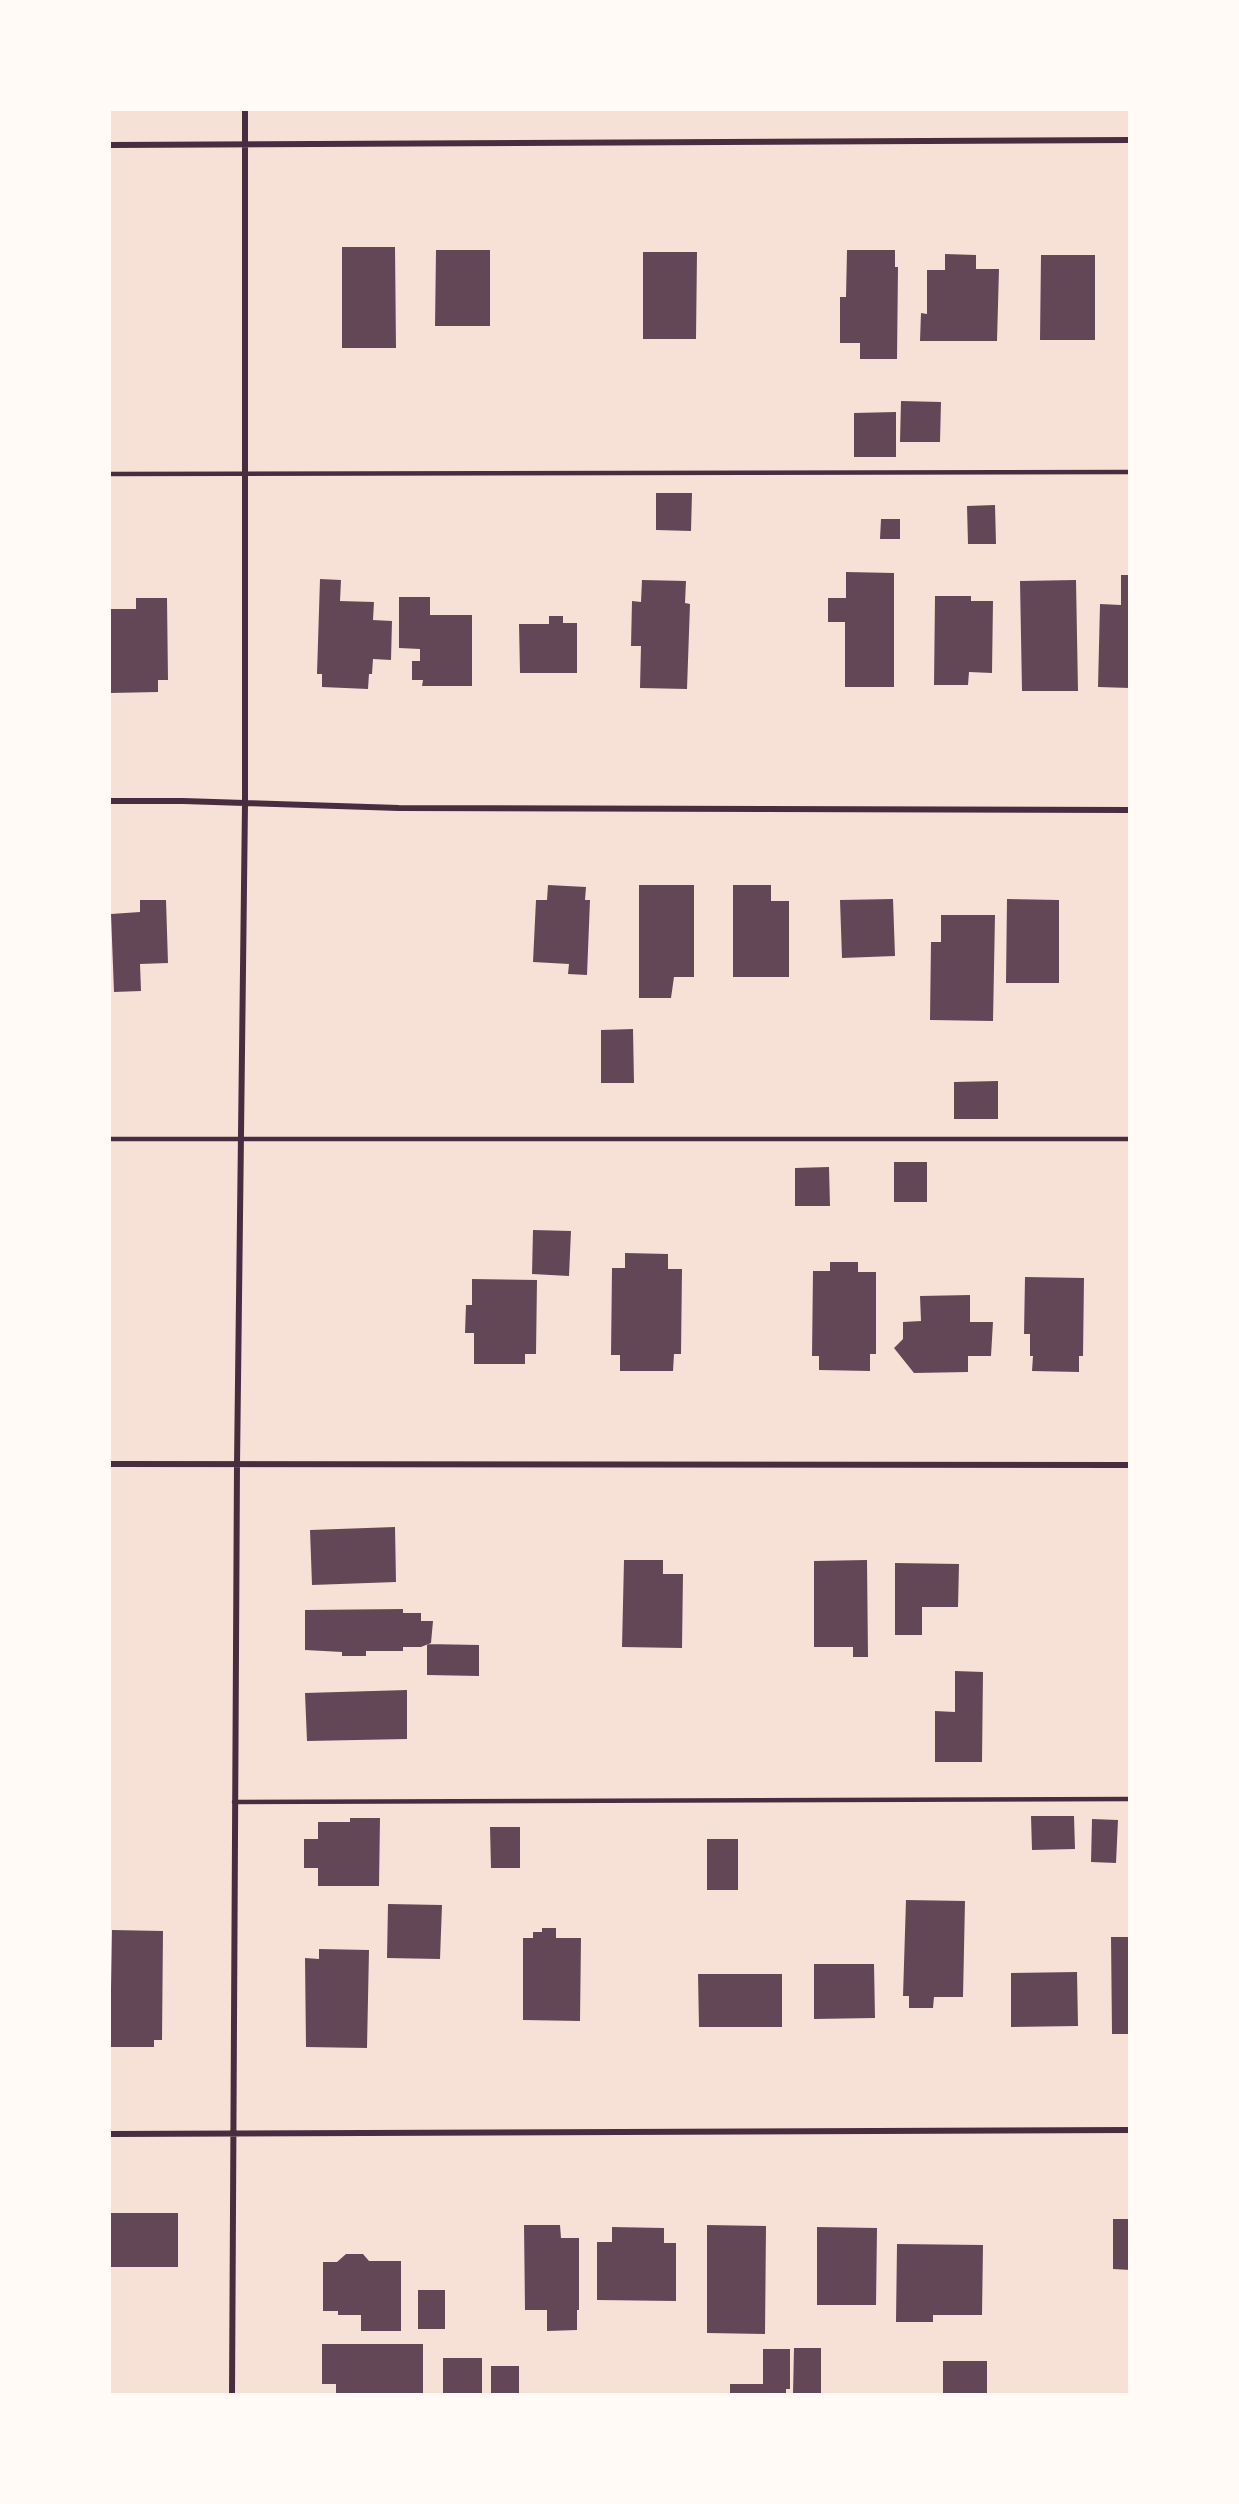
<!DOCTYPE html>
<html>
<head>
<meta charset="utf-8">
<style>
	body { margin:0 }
	#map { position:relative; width:1239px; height:2504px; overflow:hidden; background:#f7e1d7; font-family:Raleway,sans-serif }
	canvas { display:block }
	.frame { position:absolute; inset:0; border:111px solid #fffaf5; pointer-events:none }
</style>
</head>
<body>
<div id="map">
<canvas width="1239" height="2504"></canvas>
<div class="frame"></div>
</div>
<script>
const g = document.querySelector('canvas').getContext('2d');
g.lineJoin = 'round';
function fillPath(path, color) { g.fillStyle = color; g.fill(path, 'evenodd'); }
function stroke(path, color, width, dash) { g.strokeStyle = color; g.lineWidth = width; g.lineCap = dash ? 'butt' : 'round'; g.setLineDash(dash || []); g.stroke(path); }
fillPath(new Path2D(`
	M342 247H395L396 348H342Z
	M436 250H490V326H435Z
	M847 250H895V267H898L897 359H860V343H840V297H846Z
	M643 252H697L696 339H643Z
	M945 254 976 255V269H999L997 341H920L921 313 927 314V270H945Z
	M1041 255H1095V340H1040Z
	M901 401 941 402 940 442H900Z
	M896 412V457H854V413Z
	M656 493H692L691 531 656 530Z
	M995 505 996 544H968L967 506Z
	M881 519H900V539H880Z
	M846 572 894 573V687H845V622H828V598H846Z
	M1121 575H1130V688L1098 687 1100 604 1121 605Z
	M320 579 341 580 340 601 374 602 373 620 392 621 391 660 373 659 372 674H369L368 689 322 687V674H317Z
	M642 580 686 581 685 603 690 604 687 689 640 688 641 646H631L632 601 641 602Z
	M1076 580 1078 691H1022L1020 581Z
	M935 596H971V601H993L992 673 969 672 968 685H934Z
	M399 597H430V615H472V686H422L423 680H412V661H420V649L399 648Z
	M136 598H167L168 680H158V692L110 693V609H136Z
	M549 616H563V623H577V673H520L519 624H549Z
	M548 885 586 887 585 900H590L587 975 568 974 569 964 533 962 536 900H547Z
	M639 885H694V977H674L671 998H639Z
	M733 885H771V901H789V977H733Z
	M893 899 895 956 842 958 840 900Z
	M1007 899 1059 900V983H1006Z
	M140 900H166L168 963 140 964 141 991 114 992 111 914 140 912Z
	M941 915H995L993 1021 930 1020 931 942H941Z
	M633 1029 634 1083H601V1030Z
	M998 1081V1119H954V1082Z
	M894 1162H927V1202H894Z
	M829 1167 830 1206H795V1168Z
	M533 1230 571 1231 569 1276 532 1274Z
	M625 1253 668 1254V1269H682L681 1354H674L673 1371H620V1355H611L612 1268H625Z
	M830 1262H858V1272H876V1354H870V1371L819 1370V1356H812L813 1271H830Z
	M1025 1277 1084 1278 1083 1356H1079V1372L1032 1371 1033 1356H1030V1334H1024Z
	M472 1279 537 1280 536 1354H525V1364H474V1333H465L466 1305H472Z
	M970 1295V1322H993L991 1356H968V1372L914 1373 894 1348 903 1339V1322L921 1321 920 1296Z
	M395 1527 396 1582 312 1585 310 1530Z
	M624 1560H663V1574H683L682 1648 622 1647Z
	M867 1560 868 1657H853V1647H814V1561Z
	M895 1563 959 1564 958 1607H922V1635H895Z
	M403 1609V1613H421V1621H433L431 1643 421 1647H403V1651H366V1656H342V1652L305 1650V1610Z
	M427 1644 479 1645V1676L427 1675Z
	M955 1671 983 1672 982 1762H935V1711L955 1712Z
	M407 1690V1739L307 1741 305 1693Z
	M1031 1816H1074L1075 1849 1032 1850Z
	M350 1818H380L379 1886H318V1868H304V1839H318V1822H350Z
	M1092 1819 1118 1820 1116 1863 1091 1862Z
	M490 1827H520V1868H491Z
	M707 1839H738V1890H707Z
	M906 1900 965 1901 963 1997H934L933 2008H909V1996H903Z
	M388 1904 442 1905 440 1959 387 1958Z
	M542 1928H556V1938H581L580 2021 523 2020V1938H533V1932H542Z
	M112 1930 163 1931 162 2040H154V2047H110Z
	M1111 1937H1130V2034H1112Z
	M319 1949 369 1950 367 2048 306 2047 305 1958 319 1959Z
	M814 1964H874L875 2018 814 2019Z
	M1077 1972 1078 2026 1011 2027V1973Z
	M698 1974H782V2027H699Z
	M110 2213H178V2267H110Z
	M1113 2219H1130V2270L1113 2269Z
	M524 2225H560L561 2238H579V2310H577V2330L547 2331V2310H525Z
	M707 2225 766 2226 765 2334 707 2333Z
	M612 2227 664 2228V2243H676V2301L597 2300V2242H612Z
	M817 2227 877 2228 876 2305H817Z
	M897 2244 983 2245 982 2315H933V2322H896Z
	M346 2254H363L369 2261H401V2331H361V2315H338V2311H323V2262H337Z
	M418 2290H445V2329H418Z
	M322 2344H423V2394H336V2384H322Z
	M794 2348H821V2394H793Z
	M763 2349H790V2389H786V2394H730V2384H763Z
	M443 2358H482V2394H443Z
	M943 2361H987V2394H943Z
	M491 2366H519V2394H491Z`), '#644757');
stroke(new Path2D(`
	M110 474 1130 472
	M110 1139H1130
	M234 1802 1130 1799`), '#4a2c40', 4.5);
stroke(new Path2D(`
	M110 145 1130 140
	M110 801H183L399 808 1130 810
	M110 1464 1130 1465
	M110 2134 1130 2130
	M232 2394 237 1464 245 804V110`), '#4a2c40', 6);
</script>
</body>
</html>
